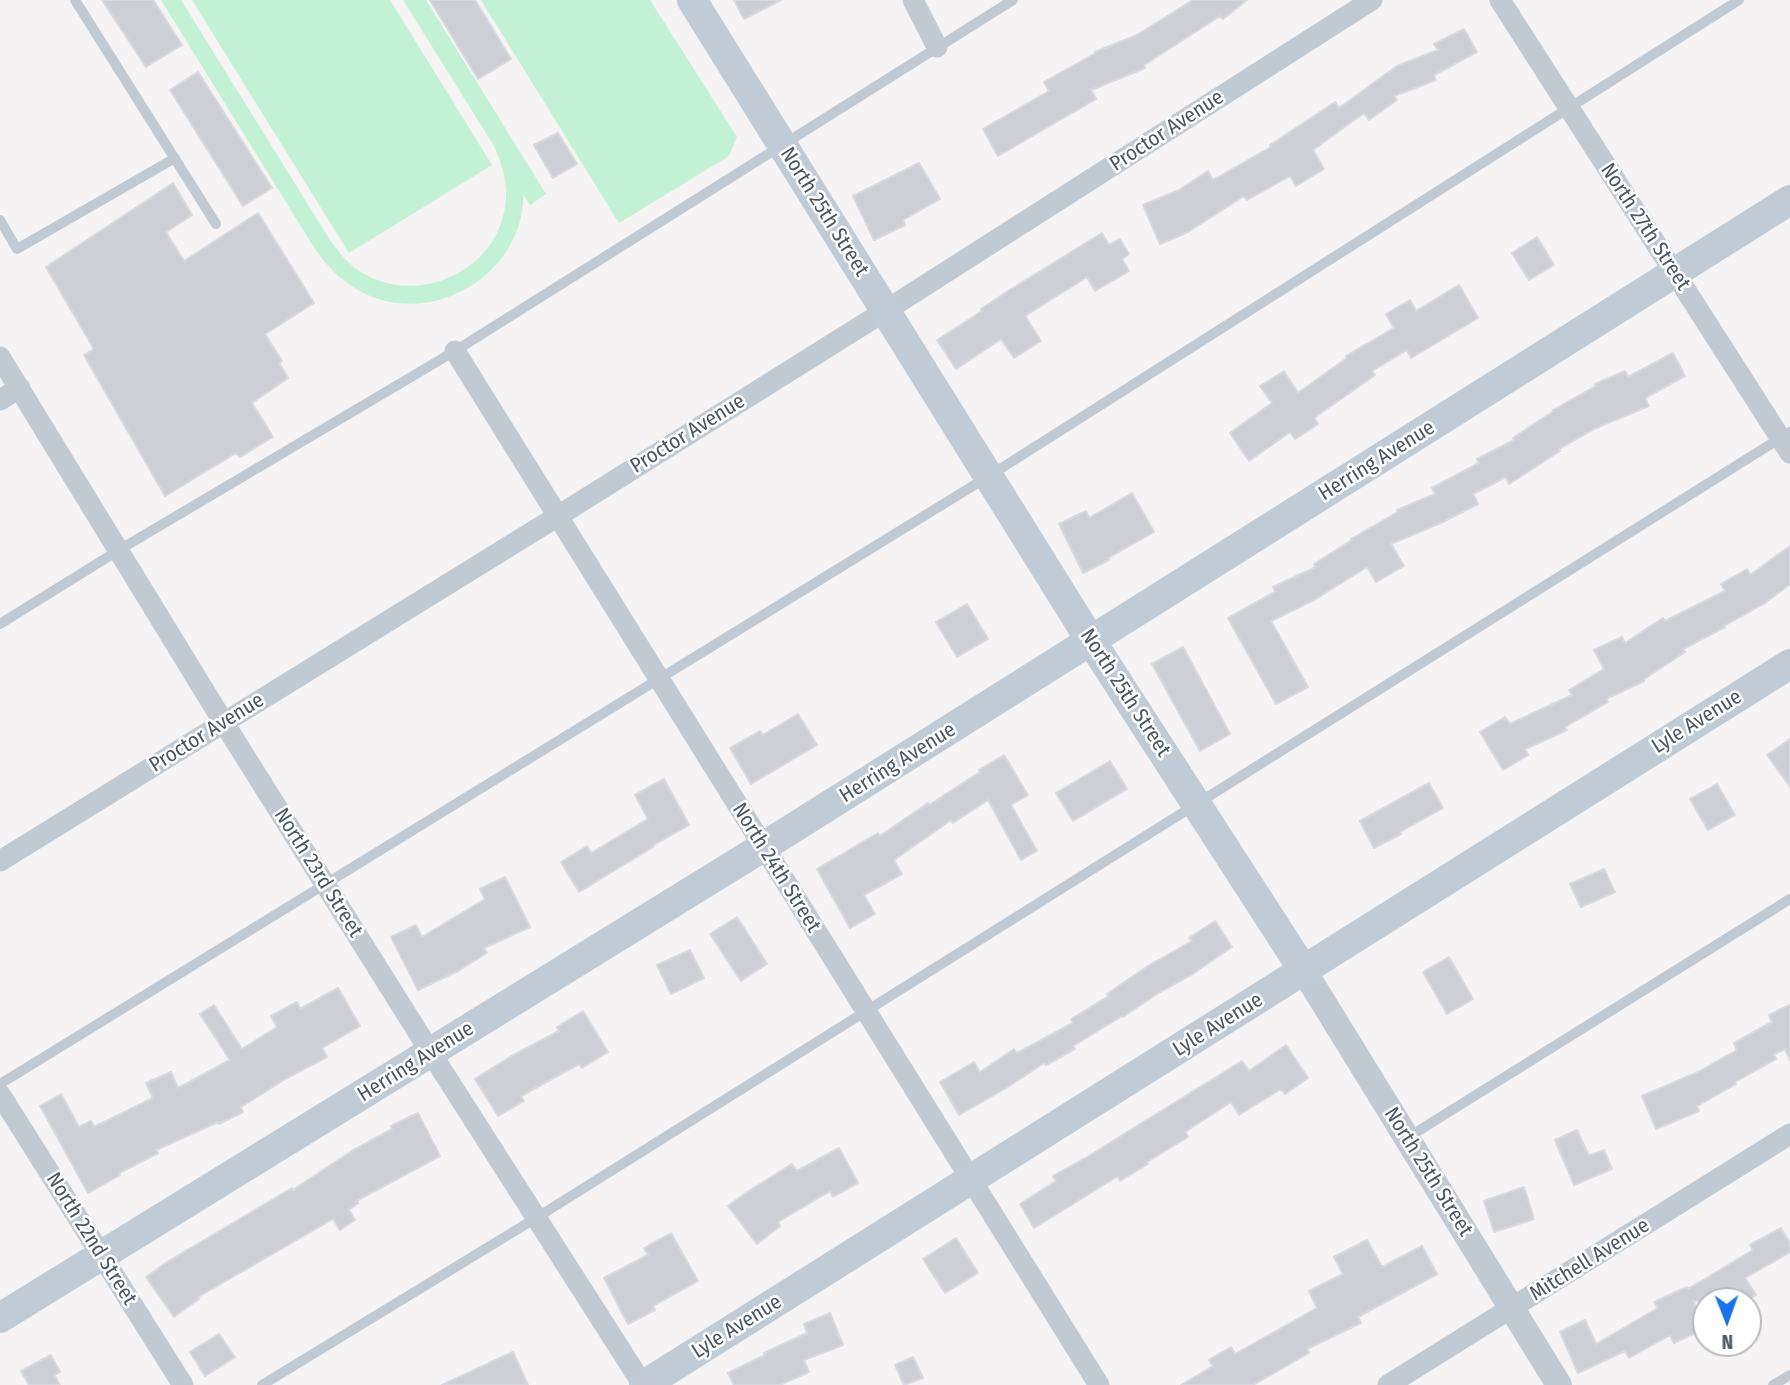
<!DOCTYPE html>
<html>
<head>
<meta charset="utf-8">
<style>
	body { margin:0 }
	#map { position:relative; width:1790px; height:1385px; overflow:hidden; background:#f5f3f3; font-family:"Fira Sans Condensed",sans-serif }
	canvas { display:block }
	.north { position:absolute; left:1692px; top:1287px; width:70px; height:70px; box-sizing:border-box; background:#fff; border:2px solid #b7bbc0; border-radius:50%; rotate:179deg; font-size:19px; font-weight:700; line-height:28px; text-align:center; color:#4a5661 }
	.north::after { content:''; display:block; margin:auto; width:24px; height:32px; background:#1a73e8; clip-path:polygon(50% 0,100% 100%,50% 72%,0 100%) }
</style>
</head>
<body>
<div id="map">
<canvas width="1790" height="1385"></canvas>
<div class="north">N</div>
</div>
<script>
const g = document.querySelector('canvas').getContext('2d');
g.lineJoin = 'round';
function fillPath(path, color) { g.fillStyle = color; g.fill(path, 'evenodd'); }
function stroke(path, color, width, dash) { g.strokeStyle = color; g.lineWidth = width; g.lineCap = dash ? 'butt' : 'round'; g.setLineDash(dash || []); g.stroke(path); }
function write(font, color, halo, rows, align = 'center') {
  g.font = font + ' "Fira Sans Condensed",sans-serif'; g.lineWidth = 5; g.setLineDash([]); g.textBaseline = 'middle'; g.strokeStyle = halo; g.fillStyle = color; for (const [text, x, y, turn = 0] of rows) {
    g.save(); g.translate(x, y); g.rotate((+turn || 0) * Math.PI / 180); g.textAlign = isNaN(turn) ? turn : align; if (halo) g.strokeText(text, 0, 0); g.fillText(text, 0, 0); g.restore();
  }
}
fillPath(new Path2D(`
	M161 0H181L330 240C337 250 345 260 355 268 413 311 503 272 506 197 507 178 501 162 494 146L403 0H426L546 194 530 205 523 194C525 265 449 319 382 300 353 292 332 273 315 249Z
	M192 0H390L492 165 349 253Z
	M481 0H650L737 137 729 156 619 223Z`), '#c3f1d5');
const building = new Path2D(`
	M102 0H153L182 45 146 67Z
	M430 0H475L511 59 478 79Z
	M734 0H781L744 19Z
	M1193 0H1247L1223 19 1220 16 1144 65 1145 68 1091 90 1096 99 998 156 983 129 1049 91 1044 82 1096 53 1095 52 1137 35Z
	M1464 29 1477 52 1434 75 1436 80 1394 96 1397 100 1369 120 1364 113 1313 150 1324 169 1296 186 1290 176 1247 200 1244 196 1188 232 1160 244 1143 205 1179 190 1208 171 1213 180 1271 147 1270 145 1335 102 1339 108 1397 66 1438 50 1434 44Z
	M198 72 272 188 243 206 170 90Z
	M558 133 577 164 553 178 534 145Z
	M919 163 940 199 903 220 905 225 874 240 853 196Z
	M173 183 192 215 166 232 184 261 258 213 314 303 265 334 282 361 279 363 288 378 252 403 273 437 240 457 236 453 165 496 84 355 94 349 46 267Z
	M1102 233 1109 245 1120 239 1129 254 1122 259 1129 271 1095 291 1087 277 1025 316 1041 341 1014 358 1001 339 956 369 937 340 982 311 981 309 1008 291Z
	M1537 237 1554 265 1529 280 1512 253Z
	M1459 285 1478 318 1411 358 1407 350 1372 371 1375 375 1314 418 1318 424 1295 439 1290 432 1249 461 1230 433 1272 403 1260 386 1284 371 1298 393 1347 358 1346 356 1394 328 1386 314 1410 300 1416 311Z
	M1673 353 1685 376 1645 398 1649 406 1596 428 1559 449 1560 451 1509 484 1506 477 1473 494 1478 504 1443 522 1391 544 1404 566 1376 582 1367 567 1314 600 1271 621 1308 687 1276 704 1228 618 1275 592 1273 587 1316 567 1314 564 1352 540 1351 539 1398 512 1397 510 1435 494 1432 488 1479 463 1477 459 1514 440 1513 438 1554 411 1553 410 1596 386 1595 384 1625 371 1628 377Z
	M1132 493 1154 532 1108 558 1109 560 1083 573 1059 524 1086 511 1089 518Z
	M1790 546V584L1765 603 1724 626 1725 627 1683 649 1685 652 1644 679V681L1606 699 1608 702 1565 727 1567 730 1525 749 1528 755 1503 770 1480 732 1505 717 1510 724 1572 695 1569 690 1604 669 1594 650 1622 637 1625 643 1663 618 1665 621 1725 591 1721 584 1747 569 1750 575Z
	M967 604 988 639 957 657 936 622Z
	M1183 647 1230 734 1200 751 1152 664Z
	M798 714 817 745 751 784 730 748 760 731 763 735Z
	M1790 739V787L1767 755Z
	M1004 755 1028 795 1011 805 1037 851 1021 860 988 800 953 823 951 820 894 860 902 874 864 895 875 914 850 928 817 869 878 833 880 836 928 803 929 805 980 772 979 770Z
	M1110 761 1127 789 1073 821 1056 793Z
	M664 779 689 825 652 846 653 847 579 892 561 862 587 846 591 853 648 819 635 795Z
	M1429 783 1443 808 1400 832 1401 834 1374 848 1360 821Z
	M1717 784 1735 815 1708 830 1690 799Z
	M1604 869 1615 892 1581 907 1570 884Z
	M505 877 530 927 484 948 487 953 458 971 418 990 391 937 416 925 422 937 485 899 480 889Z
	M737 917 767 964 741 981 710 934Z
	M1215 921 1232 947 1191 975 1157 994 1123 1017 1122 1016 1073 1046 1075 1049 1046 1065 1044 1063 1006 1088 959 1115 940 1082 974 1062 980 1072 1014 1049 1017 1053 1073 1023 1071 1019 1109 996 1107 994 1148 966 1192 941 1189 938Z
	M690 950 704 978 671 994 657 965Z
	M1449 957 1473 999 1447 1014 1423 972Z
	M338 988 360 1026 322 1048 327 1057 287 1078 241 1107 243 1112 219 1124 218 1122 156 1150 158 1153 119 1173 120 1175 88 1193 40 1106 61 1094 79 1127 91 1121 94 1127 153 1098 146 1083 171 1072 178 1088 230 1060 200 1014 214 1005 242 1049 277 1027 271 1016 297 1002 300 1009Z
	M1790 1005V1060L1785 1049 1774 1054 1776 1059 1735 1082 1736 1084 1697 1106 1699 1111 1656 1129 1642 1096 1698 1072 1737 1050 1734 1043 1772 1022 1769 1015Z
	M583 1011 608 1052 582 1068 579 1064 521 1096 524 1101 498 1116 475 1079 510 1057 559 1031 557 1027Z
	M1286 1045 1308 1078 1285 1094 1281 1089 1239 1115 1231 1102 1185 1132 1188 1137 1147 1162 1148 1164 1120 1181 1118 1176 1034 1228 1020 1204 1056 1181 1053 1176 1087 1157 1242 1061 1249 1071Z
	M418 1113 440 1156 356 1201 358 1203 349 1210 355 1220 340 1230 333 1219 198 1297 199 1299 174 1317 146 1277 167 1262 292 1188 293 1190 352 1151 392 1129 391 1126Z
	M1577 1130 1589 1156 1604 1150 1612 1169 1574 1185 1555 1140Z
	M839 1148 858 1183 833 1197 830 1191 778 1222 780 1226 757 1244 728 1206 747 1192 792 1164 797 1171Z
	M1524 1187 1534 1219 1494 1232 1484 1201Z
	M1781 1228 1790 1243V1252L1745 1278 1756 1295 1745 1301H1693L1706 1328 1674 1343 1670 1335 1629 1358 1625 1351 1578 1373 1560 1332 1585 1320 1596 1344 1658 1308 1654 1302 1687 1287 1688 1289 1753 1250 1750 1245Z
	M671 1233 698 1281 653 1306 655 1310 628 1324 604 1278 648 1255 644 1248Z
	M956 1238 978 1273 945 1293 923 1259Z
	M1367 1240 1382 1267 1422 1246 1437 1274 1358 1317 1361 1323 1307 1349 1309 1353 1253 1385H1181L1213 1366 1209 1360 1231 1347 1235 1354 1317 1308 1309 1291 1343 1274 1334 1257Z
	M830 1313 843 1345 804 1360 809 1372 780 1385H734L728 1373 765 1355 764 1353 807 1333 804 1324Z
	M219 1334 235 1357 205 1376 190 1352Z
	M513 1352 528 1385H442Z
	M51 1355 60 1372 54 1375 60 1385H29L21 1371Z
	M913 1357 923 1378 904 1385 895 1365Z`);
fillPath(building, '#cdcfd5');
stroke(building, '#d7d9de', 2);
stroke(new Path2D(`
	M75 0 216 224
	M0 220 17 249 175 158
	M0 624 119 550 455 351 1013 0
	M0 1084 989 476 1739 0
	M1407 1138 1790 899
	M262 1385 536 1218 1790 432
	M1773 1385 1790 1375`), '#c1cad2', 10);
stroke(new Path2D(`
	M913 0 937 47
	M1500 0 1790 453
	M455 351 1099 1385
	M0 357 224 723 431 1053 643 1385
	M0 400 20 388
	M0 861 558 516 885 311 1372 0
	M0 1094 183 1385
	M1388 1385 1790 1134`), '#c1cad2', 21);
stroke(new Path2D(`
	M1304 971 1559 1385`), '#c1cad2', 26);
stroke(new Path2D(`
	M692 0 1091 641 1304 971
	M0 1318 763 847 1790 200
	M644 1385 1790 664`), '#c1cbd6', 30);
write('21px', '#4a5661', '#fff', [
	["Proctor Avenue",1167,131,-33],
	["North 25th Street",824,212,58],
	["North 27th Street",1645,227,57],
	["Proctor Avenue",688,434,-32],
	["Herring Avenue",1377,461,-32],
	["North 25th Street",1125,693,57],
	["Lyle Avenue",1697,722,-32],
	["Proctor Avenue",207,733,-32],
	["Herring Avenue",898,763,-32],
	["North 24th Street",776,868,58],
	["North 23rd Street",318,873,58],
	["Lyle Avenue",1218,1025,-32],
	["Herring Avenue",416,1062,-32],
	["North 25th Street",1428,1172,58],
	["North 22nd Street",91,1239,58],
	["Mitchell Avenue",1590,1260,-32],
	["Lyle Avenue",737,1327,-32]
]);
</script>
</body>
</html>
